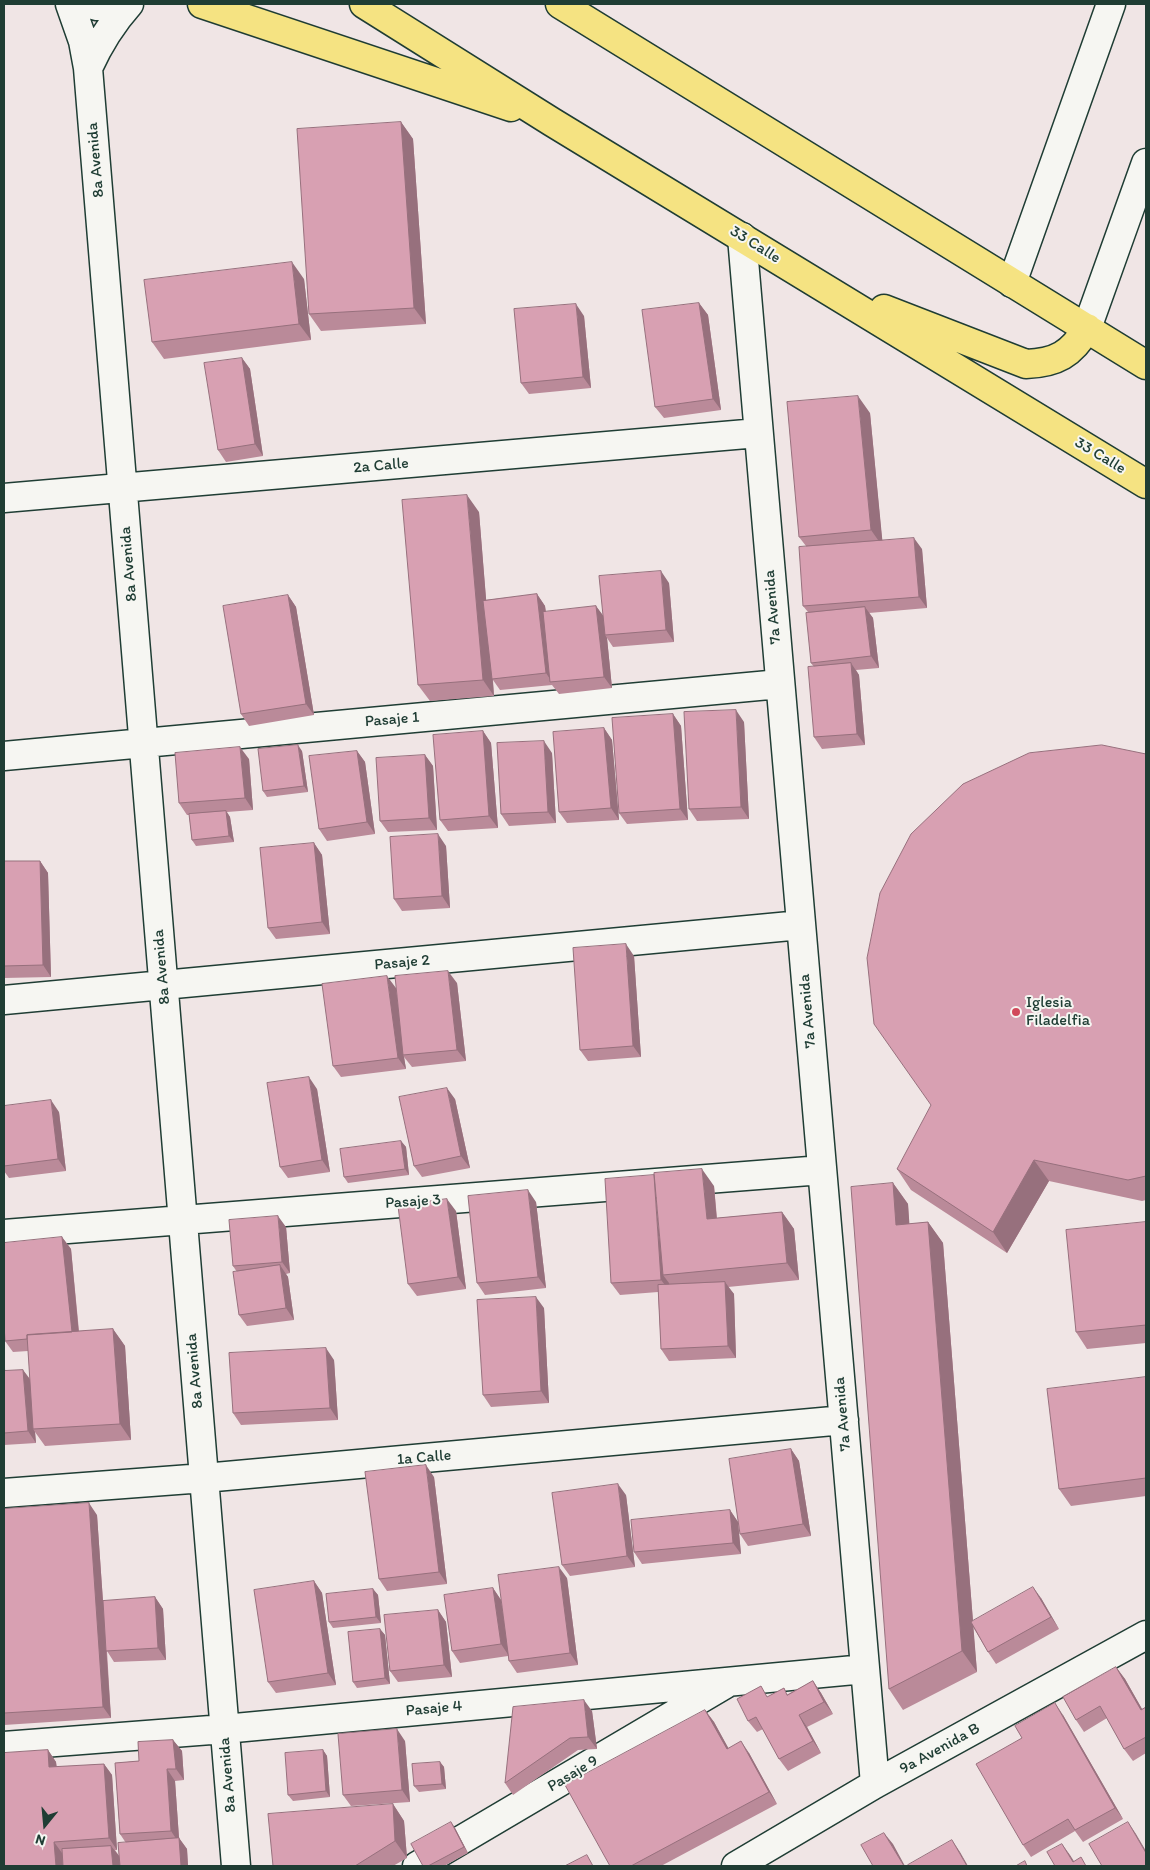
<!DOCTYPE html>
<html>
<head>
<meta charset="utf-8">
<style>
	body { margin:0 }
	#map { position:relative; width:1150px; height:1870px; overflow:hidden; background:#f0e5e5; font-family:Itim,sans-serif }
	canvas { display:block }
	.frame { position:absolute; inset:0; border:5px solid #1f3d34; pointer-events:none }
	.north { position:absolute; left:20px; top:1800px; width:50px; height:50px; -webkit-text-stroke:4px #f6f6f2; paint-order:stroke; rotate:197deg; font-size:14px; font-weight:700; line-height:20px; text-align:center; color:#1f3d34 }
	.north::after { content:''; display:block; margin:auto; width:18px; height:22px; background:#1f3d34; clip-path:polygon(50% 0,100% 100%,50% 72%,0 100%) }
</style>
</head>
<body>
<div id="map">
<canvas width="1150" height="1870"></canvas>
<div class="frame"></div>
<div class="north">N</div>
</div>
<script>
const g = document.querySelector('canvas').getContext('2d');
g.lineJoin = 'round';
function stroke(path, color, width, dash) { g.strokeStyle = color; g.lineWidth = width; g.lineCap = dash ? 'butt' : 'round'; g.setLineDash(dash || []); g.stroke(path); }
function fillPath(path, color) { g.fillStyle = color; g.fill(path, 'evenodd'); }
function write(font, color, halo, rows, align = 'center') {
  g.font = font + ' Itim,sans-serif'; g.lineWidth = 4; g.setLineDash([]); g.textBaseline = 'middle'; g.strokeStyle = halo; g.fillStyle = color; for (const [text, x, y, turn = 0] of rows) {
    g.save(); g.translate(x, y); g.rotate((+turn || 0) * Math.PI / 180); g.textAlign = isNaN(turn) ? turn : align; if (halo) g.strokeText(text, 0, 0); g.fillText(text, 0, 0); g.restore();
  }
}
const minor = new Path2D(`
	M70 4 83 41 88 68 236 1866
	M90 4 97 6 118 4
	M88 68C99 44 111 24 129 4
	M742 237 875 1784
	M1012 283 1111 4
	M1087 328 1146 163
	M4 498 758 433
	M4 756 780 684
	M4 1000 801 925
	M4 1234 822 1170
	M4 1493 204 1478 844 1420
	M4 1746 224 1729 865 1669
	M417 1866 724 1685
	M736 1866 875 1784 1146 1635`);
const major = new Path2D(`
	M202 4 511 107
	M364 4 552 122 1146 484
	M560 4 1146 365
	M884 309 1026 364C1056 363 1072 354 1087 328`);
stroke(minor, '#1f3d34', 31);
stroke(major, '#1f3d34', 31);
stroke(minor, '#f6f6f2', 28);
stroke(major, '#f5e382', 28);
fillPath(new Path2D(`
	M401 122 413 139 426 324 321 331 309 314Z
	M304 279 311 340 164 359 152 342Z
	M699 303 708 315 721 410 664 418 655 407Z
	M584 316 591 388 529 394 521 383Z
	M242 358 250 369 263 456 226 462 218 450Z
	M870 413 882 540 922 549 927 608 869 613 873 618 879 668 856 670 859 675 865 745 822 749 814 737V667L811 663 808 612 803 606 806 546 799 537Z
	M479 512 486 600 537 594 545 606 546 612 596 606 603 616 669 583 674 642 613 647 607 638 612 688 559 694 552 685 500 690 493 680 494 696 430 701 418 685Z
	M288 595 296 607 314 715 249 726 241 714Z
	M673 714 681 726 688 820 627 824 619 813Z
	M744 722 749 819 697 821 689 809Z
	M604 728 612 740 619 820 567 823 559 812Z
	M483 731 491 743 498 828 448 831 440 820Z
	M302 751 308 792 267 797 263 791Z
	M357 751 365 762 375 834 327 841 319 829Z
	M552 753 556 823 509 826 501 814Z
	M1146 754V1200L1142 1201 1049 1181 1007 1253 911 1190 897 1169Z
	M425 755 433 766 437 830 388 832 380 821Z
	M249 759 253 810 227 812 230 817 234 842 196 846 192 840 189 815H187L179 803Z
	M314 843 322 855 330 934 276 939 268 928Z
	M446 846 450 908 402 911 394 899Z
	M4 861H40L48 873 51 977 4 978Z
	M634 956 641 1057 588 1061 580 1050Z
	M457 983 466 1061 412 1067 404 1057 406 1069 341 1077 333 1066 396 988 400 1023Z
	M317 1089 330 1172 288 1178 280 1167Z
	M455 1099 470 1168 422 1177 414 1166Z
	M4 1106 59 1112 66 1171 9 1178 4 1171Z
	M401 1141 406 1147 409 1175 348 1183 344 1177Z
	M893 1183 908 1204 909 1224 928 1222 943 1243 973 1621 1041 1598 1059 1629 996 1664 988 1652 973 1627 977 1672 903 1710 889 1689Z
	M714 1186 717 1218 782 1212 794 1229 799 1280 728 1287 734 1294 736 1358 669 1361 661 1349 658 1292 620 1295 611 1283Z
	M536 1202 546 1288 485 1295 477 1283Z
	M456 1211 466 1289 417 1296 408 1284Z
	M1146 1222V1343L1087 1349 1076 1332Z
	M286 1227 290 1273 286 1274 288 1277 294 1320 247 1326 239 1315 237 1272 233 1266Z
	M62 1237 71 1249 79 1331 113 1329 125 1346 131 1440 45 1446 35 1432 36 1443 4 1445V1352L5 1371 23 1370 30 1379 28 1351 13 1352 5 1341Z
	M544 1308 549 1403 491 1407 483 1395Z
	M334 1360 338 1420 241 1425 233 1413Z
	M1146 1377V1496L1071 1506 1059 1489Z
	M791 1449 799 1461 811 1536 748 1546 740 1534Z
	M434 1477 447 1584 387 1591 379 1579Z
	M626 1495 635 1567 570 1576 562 1565Z
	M4 1509 97 1515 103 1601 155 1597 163 1609 166 1660 114 1662 107 1651 111 1718 4 1725Z
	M730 1510 738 1522 741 1554 642 1564 634 1552Z
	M567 1578 578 1665 517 1673 509 1661 508 1656 460 1663 452 1651 493 1588 501 1600 505 1626Z
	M314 1581 322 1593 336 1685 276 1693 268 1682Z
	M373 1589 378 1595 381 1623 333 1628 329 1622Z
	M438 1610 446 1622 452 1677 398 1682 390 1671Z
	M380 1629 385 1635 390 1684 357 1688 353 1682Z
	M1116 1667 1125 1679 1142 1709 1146 1707V1753L1133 1761 1124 1749 1107 1718 1084 1732 1076 1720Z
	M813 1681 821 1693 833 1714 807 1727 821 1753 788 1771 779 1759 763 1729 757 1732 748 1721 768 1697 788 1694Z
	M705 1710 714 1722 728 1748 749 1753 777 1804 661 1866H610Z
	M592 1711 597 1749 578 1750 513 1795 505 1783Z
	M1063 1715 1123 1819 1083 1842 1075 1831 1031 1857 1023 1845Z
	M173 1740 182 1751 184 1780 175 1781 179 1838 187 1849 188 1866H63L62 1853 63 1866H4V1753L48 1750 56 1762 57 1767 104 1764 112 1775 117 1850H115L119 1856 118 1843H126L120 1834 115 1763 139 1761 138 1742Z
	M405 1741 410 1802 351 1806 343 1795Z
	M323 1750 327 1756 330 1797 293 1801 288 1795Z
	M440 1762 444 1767 446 1789 419 1792 414 1786Z
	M393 1804 404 1821 407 1858 393 1866H273Z
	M451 1822 455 1828 468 1853 444 1866H423Z`), '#ba8a99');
fillPath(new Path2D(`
	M401 122 413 139 426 324 414 308Z
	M292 262 304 279 311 340 299 324Z
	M699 303 708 315 721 410 713 399Z
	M576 304 584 316 591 388 583 377Z
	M242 358 250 369 263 456 255 444Z
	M858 396 870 413 883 547 871 530Z
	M467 495 479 512 494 696 483 680Z
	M914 538 922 549 927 608 919 597Z
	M661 571 669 583 674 642 666 630Z
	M537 594 545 606 554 682H552L546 673Z
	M288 595 296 607 314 715 306 704Z
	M596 606 605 618V635L607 638 612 688 604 677Z
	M865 607 873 618 879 668 871 656Z
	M851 663 859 675 865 745 857 734Z
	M736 710 744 722 749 819 741 807Z
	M673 714 681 726 688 820 680 809Z
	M604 728 612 740 619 820 611 808Z
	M483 731 491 743 498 828 489 816Z
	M544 741 552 753 556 823 548 812Z
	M298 745 302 751 308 792 304 786Z
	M240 747 249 759 253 810 245 798Z
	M357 751 365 762 375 834 367 822Z
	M425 755 433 766 437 830 429 818Z
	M226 811 230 817 234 842 229 836Z
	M438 834 446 846 450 908 442 896Z
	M314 843 322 855 330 934 322 922Z
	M40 861 48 873 51 977 43 965Z
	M626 944 634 956 641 1057 633 1046Z
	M448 971 457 983 466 1061 457 1050Z
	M387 976 396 988 404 1055H403L404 1057 406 1069 398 1058Z
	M309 1077 317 1089 330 1172 322 1160Z
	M447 1088 455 1099 470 1168 461 1156Z
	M51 1100 59 1112 66 1171 58 1159Z
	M401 1141 406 1147 409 1175 405 1169Z
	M1034 1160 1049 1181 1007 1253 993 1232Z
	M702 1169 714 1186 718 1235 707 1219Z
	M654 1175 663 1275 669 1283 670 1291 661 1280Z
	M893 1183 908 1204 911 1246 896 1225Z
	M528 1190 536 1202 546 1288 538 1277Z
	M447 1199 456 1211 466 1289 458 1277Z
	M782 1212 794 1229 799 1280 787 1263Z
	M278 1216 286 1227 290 1273 282 1262Z
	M928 1222 943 1243 977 1672 962 1651Z
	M62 1237 71 1249 80 1346 72 1334Z
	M280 1265 288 1277 294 1320 286 1308Z
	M725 1282 734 1294 736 1358 728 1346Z
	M536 1297 544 1308 549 1403 541 1391Z
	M113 1329 125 1346 131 1440 120 1424Z
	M4 1337 5 1349 4 1347Z
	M326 1348 334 1360 338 1420 330 1408Z
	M4 1352V1353L6 1383 4 1379Z
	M23 1370 31 1381 33 1429 35 1432 36 1443 28 1431Z
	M791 1449 799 1461 811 1536 803 1524Z
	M426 1465 434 1477 447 1584 439 1572Z
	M618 1484 626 1495 635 1567 627 1556Z
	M89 1503 97 1515 111 1718 103 1707Z
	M730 1510 738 1522 741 1554 733 1543Z
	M559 1567 567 1578 578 1665 570 1653Z
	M314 1581 322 1593 336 1685 328 1673Z
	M1033 1587 1041 1598 1059 1629 1051 1617Z
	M493 1588 501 1600 509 1656 501 1644Z
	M373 1589 378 1595 381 1623 376 1617Z
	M155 1597 163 1609 166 1660 158 1648Z
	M438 1610 446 1622 452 1677 444 1665Z
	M380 1629 385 1635 390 1684 385 1678Z
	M1116 1667 1125 1679 1146 1716 1141 1710Z
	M813 1681 821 1693 833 1714 824 1702Z
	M584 1700 592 1711 597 1749 588 1737Z
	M1055 1703 1063 1715 1123 1819 1115 1808Z
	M705 1710 714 1722 735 1760 727 1749Z
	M799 1715 807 1727 821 1753 813 1741Z
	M397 1729 405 1741 410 1802 402 1790Z
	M173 1740 182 1751 184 1780 176 1769Z
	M741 1741 749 1753 777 1804 769 1792Z
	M48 1750 56 1762 57 1779 49 1767Z
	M323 1750 327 1756 330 1797 326 1791Z
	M440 1762 444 1767 446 1789 442 1784Z
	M104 1764 112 1775 117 1850 109 1838Z
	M167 1769 175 1781 179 1838 187 1849 188 1866H181L179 1843 171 1831Z
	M393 1804 404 1821 407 1858 395 1841Z
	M451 1822 455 1828 468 1853 464 1847Z
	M1128 1822 1136 1834 1146 1851V1853Z
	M884 1833 893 1844 905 1866H904Z
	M952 1840 960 1852 968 1866H967Z
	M54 1842 62 1853 63 1866H56Z
	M1062 1844 1070 1855 1077 1866 1073 1862Z
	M111 1846 120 1857V1866H113Z`), '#97707d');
const building = new Path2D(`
	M401 122 414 308 309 314 297 129Z
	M292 262 299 324 152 342 144 280Z
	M699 303 713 399 655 407 642 310Z
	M576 304 583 377 521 383 514 309Z
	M242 358 255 444 218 450 204 363Z
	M858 396 871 530 799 537 787 402Z
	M467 495 483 680 418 685 402 500Z
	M914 538 919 597 803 606 799 547Z
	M661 571 666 630 605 635 599 576Z
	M537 594 546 673 492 679 483 601Z
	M288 595 306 704 241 714 223 606Z
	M596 606 604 677 550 682 543 612Z
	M865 607 871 656 811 663 806 613Z
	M851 663 857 734 814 737 808 667Z
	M736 710 741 807 689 809 684 712Z
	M673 714 680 809 619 813 612 718Z
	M604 728 611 808 559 812 553 732Z
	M483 731 489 816 440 820 433 735Z
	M544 741 548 812 501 814 497 743Z
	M298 745 304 786 263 791 258 749Z
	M1102 745 1146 754V1176L1128 1180 1034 1160 993 1232 897 1169 931 1105 874 1024 867 958 880 893 911 834 963 784 1029 753Z
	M240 747 245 798 179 803 175 753Z
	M357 751 367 822 319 829 309 756Z
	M425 755 429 818 380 821 376 758Z
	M226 811 229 836 192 840 189 814Z
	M438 834 442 896 394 899 390 837Z
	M314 843 322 922 268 928 260 848Z
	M4 861H40L43 965 4 966Z
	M626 944 633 1046 580 1050 573 948Z
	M448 971 457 1050 403 1055 395 976Z
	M387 976 398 1058 333 1066 322 984Z
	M309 1077 322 1160 280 1167 267 1083Z
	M447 1088 461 1156 414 1166 399 1097Z
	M51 1100 58 1159 4 1166V1106Z
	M401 1141 405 1169 344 1177 340 1149Z
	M702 1169 707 1219 782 1212 787 1263 663 1275 654 1173Z
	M654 1175 661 1280 611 1283 605 1179Z
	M893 1183 896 1225 928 1222 962 1651 889 1689 851 1187Z
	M528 1190 538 1277 477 1283 468 1196Z
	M447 1199 458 1277 408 1284 398 1206Z
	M278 1216 282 1262 233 1266 229 1220Z
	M1146 1222V1325L1076 1332 1066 1230Z
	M62 1237 72 1332 27 1335V1339L5 1341 4 1325V1243Z
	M280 1265 286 1308 239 1315 233 1272Z
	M725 1282 728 1346 661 1349 658 1285Z
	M536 1297 541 1391 483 1395 477 1300Z
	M113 1329 120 1424 33 1429 27 1335Z
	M326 1348 330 1408 233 1413 229 1353Z
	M23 1370 28 1431 4 1433V1371Z
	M1146 1377V1478L1059 1489 1047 1389Z
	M791 1449 803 1524 740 1534 729 1459Z
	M426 1465 439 1572 379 1579 365 1472Z
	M618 1484 627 1556 562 1565 552 1493Z
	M89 1503 103 1707 4 1713V1509Z
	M730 1510 733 1543 634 1552 631 1520Z
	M559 1567 570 1653 509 1661 498 1575Z
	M314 1581 328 1673 268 1682 254 1590Z
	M1033 1587 1051 1617 988 1652 971 1622Z
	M493 1588 501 1644 452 1651 444 1595Z
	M373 1589 376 1617 329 1622 326 1594Z
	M155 1597 158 1648 106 1651 103 1601Z
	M438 1610 444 1665 390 1671 384 1615Z
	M380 1629 385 1678 353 1682 348 1632Z
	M1116 1667 1141 1710 1146 1707V1737L1124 1749 1100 1706 1076 1720 1063 1697Z
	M813 1681 824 1702 799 1715 813 1741 779 1759 756 1717 748 1721 737 1699 761 1686 767 1697 784 1688 787 1695Z
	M584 1700 588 1737 570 1738 505 1783 513 1707Z
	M1055 1703 1115 1808 1075 1830 1068 1819 1023 1845 976 1764 1022 1738 1015 1726Z
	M705 1710 727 1749 741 1741 769 1792 631 1866H610L565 1785Z
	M397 1729 402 1790 343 1795 338 1734Z
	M173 1740 176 1769H167L171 1831 120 1834 115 1763 139 1761 138 1742Z
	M48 1750 49 1767 104 1764 109 1838 54 1842 56 1866H4V1753Z
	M323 1750 326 1791 288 1795 285 1753Z
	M440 1762 442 1784 414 1786 412 1764Z
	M393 1804 395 1841 355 1866H273L268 1814Z
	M451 1822 464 1847 428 1866H423L411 1844Z
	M1128 1822 1146 1853V1866H1102L1089 1844Z
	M884 1833 904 1866H873L861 1845Z
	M179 1838 181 1866H120L118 1843Z
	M952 1840 967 1866H909L908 1865Z
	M1062 1844 1073 1862 1081 1857 1086 1866H1055L1047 1852Z
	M111 1846 113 1866H63L62 1849Z
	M587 1855 593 1866H565Z
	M1025 1861 1027 1866H1016Z`);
fillPath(building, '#d8a0b2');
stroke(building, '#97707d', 1);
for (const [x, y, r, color] of [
	[1016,1012,5,"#d1495b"]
]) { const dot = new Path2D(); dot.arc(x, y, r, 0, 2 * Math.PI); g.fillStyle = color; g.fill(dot); stroke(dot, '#f6f6f2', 2); }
write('16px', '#1f3d34', '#f6f6f2', [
	["8a Avenida",96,160,-95],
	["33 Calle",755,245,32],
	["33 Calle",1100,456,31],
	["2a Calle",381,466,-5],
	["8a Avenida",129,564,-95],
	["7a Avenida",773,607,-95],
	["Pasaje 1",392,720,-5],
	["Pasaje 2",402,963,-5],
	["8a Avenida",162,967,-95],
	["7a Avenida",808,1011,-95],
	["Pasaje 3",413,1202,-4],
	["8a Avenida",195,1371,-95],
	["7a Avenida",843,1414,-95],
	["1a Calle",424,1458,-5],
	["Pasaje 4",434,1709,-5],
	["9a Avenida B",940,1749,-29],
	["Pasaje 9",573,1774,-31],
	["8a Avenida",228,1775,-95]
]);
write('16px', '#1f3d34', '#f6f6f2', [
	["Iglesia",1026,1003],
	["Filadelfia",1026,1021]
], 'left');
</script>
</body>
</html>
